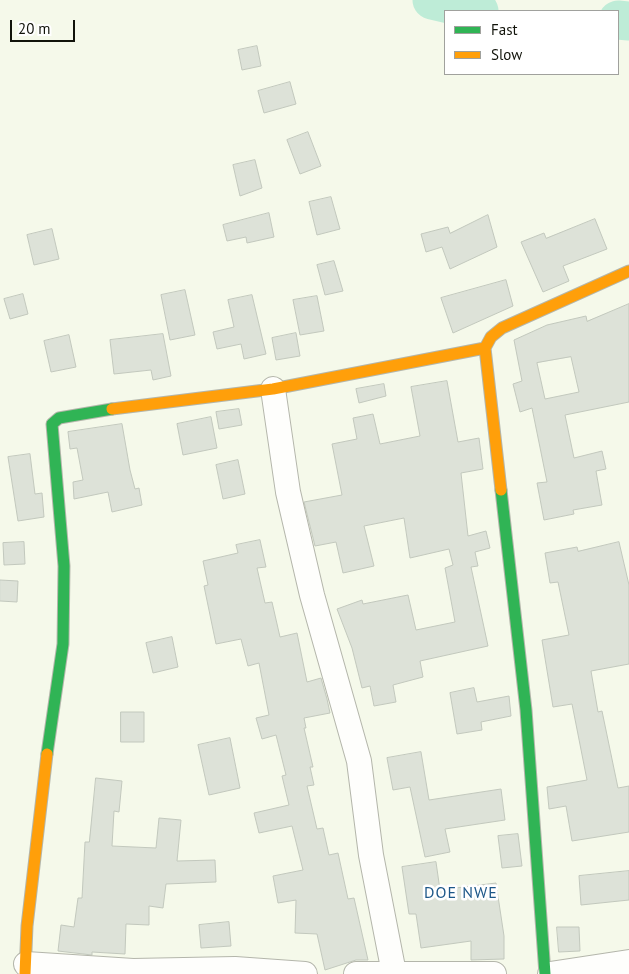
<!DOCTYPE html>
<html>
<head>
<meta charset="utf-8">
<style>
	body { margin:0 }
	#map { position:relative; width:629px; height:974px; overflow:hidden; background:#f5f9ea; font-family:"PT Sans",sans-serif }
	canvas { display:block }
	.legend { position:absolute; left:444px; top:10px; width:175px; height:65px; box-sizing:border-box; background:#fff; border:1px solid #a0a19d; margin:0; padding:6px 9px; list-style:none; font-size:15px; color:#11130a }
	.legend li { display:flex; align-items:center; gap:10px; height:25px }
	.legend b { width:25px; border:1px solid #a0a19d }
	.scale { position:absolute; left:10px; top:20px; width:65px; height:22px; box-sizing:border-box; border:2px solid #11130a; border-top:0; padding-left:6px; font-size:15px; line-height:18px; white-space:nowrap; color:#11130a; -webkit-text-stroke:4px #fff; paint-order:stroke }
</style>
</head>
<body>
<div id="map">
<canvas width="629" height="974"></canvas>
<ul class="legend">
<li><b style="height:6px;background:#30b455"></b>Fast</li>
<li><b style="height:6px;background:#ff9f0a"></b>Slow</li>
</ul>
<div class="scale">20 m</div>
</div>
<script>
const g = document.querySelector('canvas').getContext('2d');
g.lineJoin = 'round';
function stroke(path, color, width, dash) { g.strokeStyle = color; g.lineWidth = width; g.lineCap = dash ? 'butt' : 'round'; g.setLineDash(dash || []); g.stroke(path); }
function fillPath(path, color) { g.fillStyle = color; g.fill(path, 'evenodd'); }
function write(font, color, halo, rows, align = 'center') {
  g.font = font + ' "PT Sans",sans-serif'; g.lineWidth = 5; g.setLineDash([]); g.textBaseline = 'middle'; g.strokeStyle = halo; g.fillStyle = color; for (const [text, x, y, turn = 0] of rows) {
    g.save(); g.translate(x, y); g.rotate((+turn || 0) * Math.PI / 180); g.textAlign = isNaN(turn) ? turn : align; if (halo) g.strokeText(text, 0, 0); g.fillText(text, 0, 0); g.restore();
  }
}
stroke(new Path2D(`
	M432 0 479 11
	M618 20 629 21`), '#beecd7', 39);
const building = new Path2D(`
	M257 46 261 66 242 70 238 50Z
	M290 82 296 104 264 113 258 91Z
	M308 132 321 166 300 174 287 140Z
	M255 160 262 188 240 196 233 165Z
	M331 197 340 229 317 235 309 202Z
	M269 213 274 237 247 243 246 237 227 241 223 225Z
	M488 215 497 247 450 269 442 247 426 252 421 234 448 227 450 233Z
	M595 219 607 249 563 266 569 281 543 292 521 242 544 233 546 238Z
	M52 229 59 259 34 265 27 235Z
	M334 261 343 291 325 295 317 265Z
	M506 280 513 306 453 333 441 298Z
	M185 290 195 335 170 340 161 295Z
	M23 294 28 314 10 319 4 299Z
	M252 295 266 354 244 359 241 344 217 349 213 332 234 327 228 300Z
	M317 296 324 331 300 335 293 300Z
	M629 304V402L565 415 574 458 602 451 606 469 596 471 602 505 573 510 574 514 544 520 537 483 547 482 532 408 520 412 513 384 522 381 514 340 547 325 586 316 587 321ZM571 357 579 392 545 399 537 363Z
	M296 333 300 356 276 360 272 338Z
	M163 334 171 376 153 380 151 370 114 374 110 340Z
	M69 335 76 367 51 372 44 341Z
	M447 381 458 442 479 438 483 469 461 473 468 536 486 531 490 548 475 552 478 566 471 567 488 646 420 661 423 677 393 685 396 702 374 706 370 686 362 688 352 648 337 609 362 600 363 604 408 595 416 630 455 622 445 568 453 565 449 549 410 558 404 518 364 526 374 566 343 573 336 542 315 546 304 502 342 495 332 444 357 439 353 418 373 414 380 444 420 436 411 387Z
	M384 384 386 396 359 403 356 389Z
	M239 409 242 425 219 429 216 412Z
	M211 417 217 448 183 455 177 424Z
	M122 424 130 470 135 489 139 488 142 505 112 512 108 492 74 499 73 482 83 480 77 448 70 449 68 432Z
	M30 454 35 494 42 493 44 517 18 521 8 457Z
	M238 460 245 494 223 499 216 465Z
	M260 540 266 567 257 568 265 603 272 602 280 637 297 633 307 682 321 678 327 699 330 713 304 718 306 728H304L313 767H310L314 785 307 786 317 829 323 828 329 855 338 853 348 899 354 898 368 960H356L325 970 317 934 295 933 296 900 278 903 273 876 303 870 292 826 259 833 254 813 289 805 282 776 286 775 276 735 262 739 256 718 269 715 259 663 248 666 241 639 216 644 204 586 208 585 203 561 238 553 236 545Z
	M24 542 25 564 4 565 3 543Z
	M619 542 629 585V664L591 671 598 712 602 711 618 788 629 786V832L572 841 566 806 549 809 547 787 587 780 572 704 553 707 542 640 569 635 558 582 550 583 545 553 577 547 578 551Z
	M0 580 18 581 17 602 0 601Z
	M172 637 178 667 153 673 146 643Z
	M474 688 477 702 509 696 511 716 481 722 482 730 457 734 450 693Z
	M121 712H144V742H121Z
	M230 738 240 788 209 795 198 745Z
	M421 752 429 800 501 789 505 820 445 829 450 852 425 857 410 787 393 790 387 758Z
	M96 778 122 781 119 812 114 811 112 846 156 848 159 818 181 820 177 861 215 860 216 882 166 884 163 908 149 906V925L126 924 125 954 92 952V955L58 951 61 925 74 927 78 898H82L85 842H89Z
	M518 834 522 866 502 868 498 836Z
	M436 862 440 890 496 883 504 936V959L471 960V941L421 948 416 914H409L402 867Z
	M629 871V900L581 905 579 876Z
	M229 922 231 946 201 948 199 925Z
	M557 927H579L580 951 559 952Z`);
fillPath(building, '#dde2d8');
stroke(building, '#c2c8bd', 1);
const street = new Path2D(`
	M273 389 288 492 312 595 359 761 371 855 394 973
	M26 964 133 971 235 969 305 974
	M356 974H494
	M550 974 629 962`);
const fast = new Path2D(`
	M501 490 526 710 545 974
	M47 754 63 644 64 566 52 424 59 418 112 409`);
const slow = new Path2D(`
	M112 409 273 389 485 348
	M501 490 485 348 491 337 502 328 629 271
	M25 974 27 926 47 754`);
stroke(street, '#b4b6ab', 26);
stroke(fast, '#b4b6ab', 13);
stroke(slow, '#b4b6ab', 13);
stroke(street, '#fefefc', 24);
stroke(fast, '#30b455', 11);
stroke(slow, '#ff9f0a', 11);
g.letterSpacing = '1px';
write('16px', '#1d5788', '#fff', [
	["DOE NWE",461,893]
]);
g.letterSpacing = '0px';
</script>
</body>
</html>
